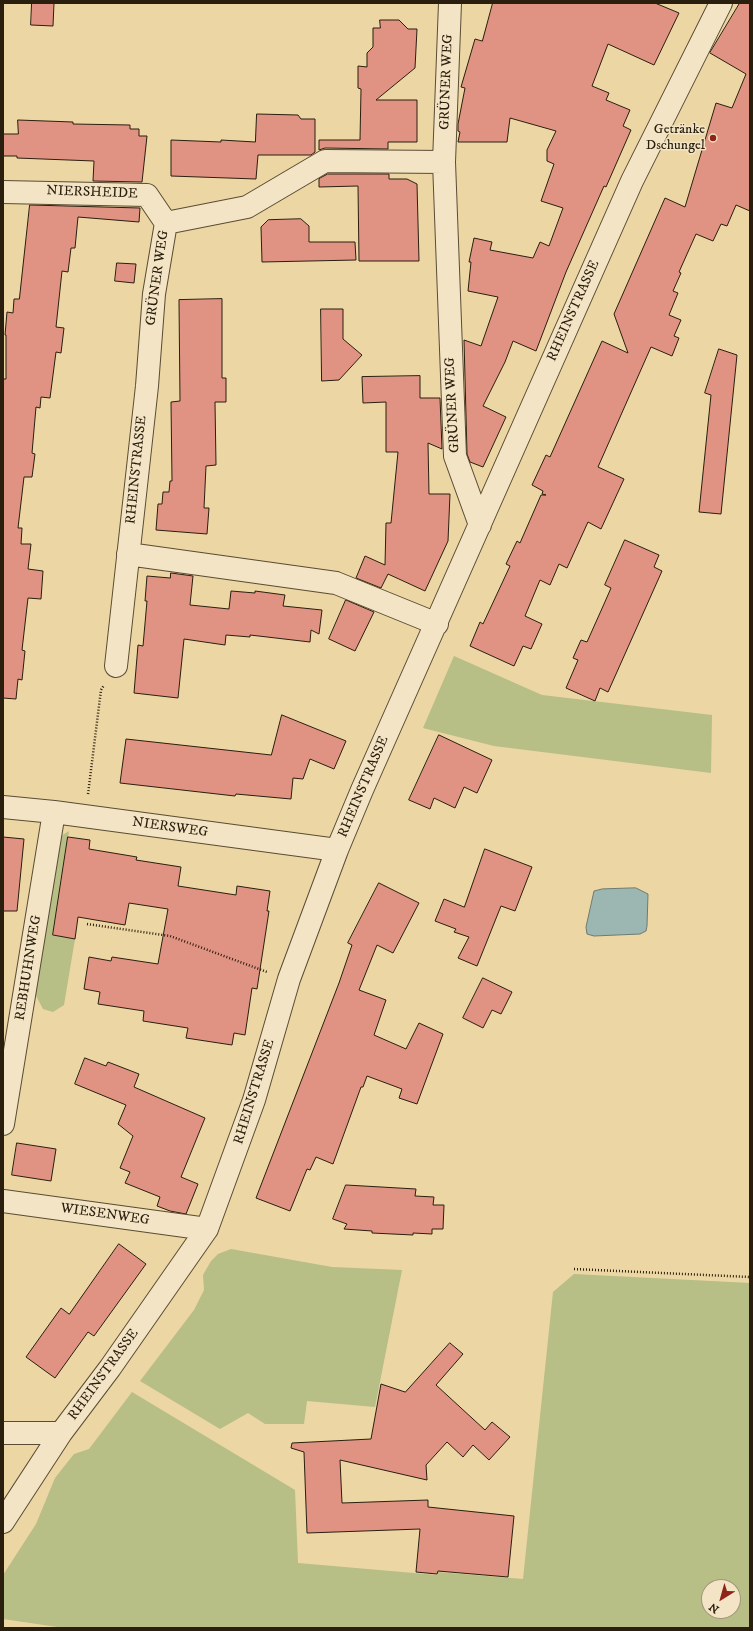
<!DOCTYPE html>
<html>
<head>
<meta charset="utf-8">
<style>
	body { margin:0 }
	#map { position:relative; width:753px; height:1631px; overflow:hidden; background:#ebd6a4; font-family:"IM FELL DW Pica",serif }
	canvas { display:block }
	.frame { position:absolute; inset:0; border:4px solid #2a1e0f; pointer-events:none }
	.north { position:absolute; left:701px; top:1579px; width:40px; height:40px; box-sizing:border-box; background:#f2e4c4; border:1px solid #a2957c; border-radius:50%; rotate:217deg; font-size:11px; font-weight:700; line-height:16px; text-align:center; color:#2a1e0f }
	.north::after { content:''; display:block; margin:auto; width:14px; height:18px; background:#8f2418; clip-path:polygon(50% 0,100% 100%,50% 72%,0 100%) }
</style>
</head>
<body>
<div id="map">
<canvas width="753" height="1631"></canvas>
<div class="frame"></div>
<div class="north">N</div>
</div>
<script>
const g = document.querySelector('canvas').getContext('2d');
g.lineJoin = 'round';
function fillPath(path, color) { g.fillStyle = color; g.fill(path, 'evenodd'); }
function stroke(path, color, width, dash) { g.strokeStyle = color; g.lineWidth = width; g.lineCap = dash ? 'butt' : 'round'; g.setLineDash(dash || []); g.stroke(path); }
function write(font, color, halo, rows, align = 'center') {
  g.font = font + ' "IM FELL DW Pica",serif'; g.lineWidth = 3; g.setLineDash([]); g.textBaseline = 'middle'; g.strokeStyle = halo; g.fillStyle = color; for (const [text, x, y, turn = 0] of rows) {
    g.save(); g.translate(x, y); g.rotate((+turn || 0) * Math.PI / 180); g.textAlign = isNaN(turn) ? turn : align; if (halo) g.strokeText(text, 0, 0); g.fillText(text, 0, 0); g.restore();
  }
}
fillPath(new Path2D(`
	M454 656 542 695 712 715 711 773 494 746 423 728Z
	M69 831 53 935 75 939 64 1005 53 1012 43 1009 34 992 58 838Z
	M231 1249 332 1267 402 1270 375 1407 307 1401 304 1424H265L248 1413 220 1429 140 1381 194 1310 204 1290 203 1275 211 1261 218 1254Z
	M574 1274 750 1283V1628H64L3 1619V1575L36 1524 55 1478 74 1454 89 1449 132 1392 295 1490 298 1563 437 1575 438 1572 523 1579 553 1292ZM709 1587H733V1611H709Z`), '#b7be86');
const water = new Path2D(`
	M636 888 648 894 647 926 646 931 640 934 594 936 587 934 586 927 594 891 602 889Z`);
fillPath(water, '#9cb7b1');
stroke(water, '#6e7a70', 1);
const building = new Path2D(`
	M32 3H54L53 26 31 25Z
	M493 3H655L679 13 654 65 608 44 592 86 609 93 606 100 630 110 623 126 631 130 606 187 604 186 566 272 536 351 513 341 505 362 483 406 506 417 483 467 470 462 467 454 464 340 481 346 498 297 468 291 471 262H469L474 238 492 242 490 250 533 258 540 242 549 246 563 208 541 201 554 164 547 161V150L556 131 510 118 507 142H458L460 132 458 131V124L465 88 461 87 475 39 482 41Z
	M740 3H750V211L736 205 727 226 721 224 713 241 696 234 679 272 681 273 673 291 678 293 669 315 681 320 674 336 679 338 672 356 651 347 598 467 624 479 601 529 588 522 567 568 559 564 550 585 540 580 525 616 542 624 531 649 523 646 514 666 470 646 480 622 483 624 510 566 506 564 517 541 520 543 541 495H546L542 494 543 491 532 485 546 455 550 457 602 341 628 353 614 314 665 198 685 207 716 103 732 108 746 74 710 53Z
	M380 20H399L408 29H417L415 68 376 100H417V142H388V149L325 148 319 150V140H360L361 89 358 88V66L367 67V53L373 47V28H380Z
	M257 114 298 115 301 119H315V152L311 155H258L256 179 171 176V140L221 142V140L255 142Z
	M18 120 73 122V124L130 125V129H139V136H147L142 182 93 181 94 161 17 158V156H3V134H18Z
	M328 174H389V179H407L417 184 419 261H359L358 186 319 187V179Z
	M30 205 140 208 139 222 78 217 75 248H71L68 272 62 271 56 327 64 328 61 353 56 352 50 398 41 397 40 408 36 407 32 453 35 454 32 477H24L18 528H22L21 544H31L28 569 43 571 41 599 28 598 22 650 25 651 22 680 18 679 16 699 3 698V379H6V335H5L7 312 13 313 14 299H19Z
	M301 219 309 226V242H355L356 260 262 262 261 227 268 220Z
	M117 263 136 264 134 283 115 281Z
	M222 299V378H226V402H215L216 465 206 466 204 508H209L207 534 156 530 158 504H162L163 492H169L170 481H172L171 402 180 401 179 300Z
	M321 309H343V339L362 355 339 380 322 381Z
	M719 349 737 355 721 514 699 512 711 395 705 393Z
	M420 376V398H440L442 449 428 443 429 494H450L448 541 425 591 388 574 381 588 356 578 365 556 385 565 386 523H391L398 452H386V402L363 403 362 377Z
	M625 540 659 555 654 567 662 571 608 692 600 688 595 701 566 688 578 660 573 658 581 640 587 642 604 604 611 588 605 585Z
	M171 573 193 576 190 605 229 609 231 591 255 593V591L285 595 283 606 322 610 319 634 311 630 310 642 250 635V637L226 635 225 645 184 639 178 698 134 693 138 645 143 646 147 601H145L147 576 170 578Z
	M346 600 374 612 355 651 329 639Z
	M282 715 346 741 334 769 310 759 303 779 293 778 291 799 236 794 235 796 120 783 126 739 271 755Z
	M439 735 492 760 477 793 464 787 455 808 434 798 430 809 409 800Z
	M3 837 24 839 17 911H3Z
	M68 837 90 840 89 849 137 857 136 860 181 867 178 886 236 895 237 886 270 891 267 911H269L257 989 252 988 245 1035 234 1033 232 1045 186 1038 188 1028 143 1021 144 1011 98 1004 100 992 84 989 89 957 111 961 112 957 158 964 168 909 129 903 125 925 78 917 75 939 53 935Z
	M485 849 532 867 515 911 501 906 477 966 458 958 469 937 454 932 456 929 435 921 444 899 464 907Z
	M379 883 419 903 393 953 377 945 359 990 386 1000 374 1035 406 1049 419 1023 443 1034 417 1104 399 1098 402 1089 367 1076 363 1087H361L333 1164 316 1157 310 1170 307 1169 290 1211 256 1198 339 983 352 945 348 943Z
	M483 978 512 992 501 1014 492 1010 483 1028 463 1018Z
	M85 1058 106 1066 108 1062 139 1074 134 1087 205 1118 181 1177 198 1184 186 1214 170 1211 157 1206 160 1197 125 1183 130 1172 120 1168 133 1136 118 1124 126 1105 75 1084Z
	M17 1143 56 1149 51 1181 12 1175Z
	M346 1185 416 1189 415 1196 434 1197 433 1205H444L443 1229H432V1234L413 1233V1235L372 1233V1231L344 1229 347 1224 333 1219Z
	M119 1244 146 1264 94 1336 88 1332 55 1378 26 1357 61 1308 69 1314Z
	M450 1343 463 1354 436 1385 485 1430 492 1422 510 1437 489 1460 473 1445 463 1457 447 1442 426 1465 427 1480 340 1460 342 1503 428 1500V1507L514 1516 508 1577 438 1571 437 1574 416 1572 420 1529 307 1533 304 1452 291 1448 292 1443 371 1439 381 1384 405 1392Z`);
fillPath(building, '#e09283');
stroke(building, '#2a1e0f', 1);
const minor = new Path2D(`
	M450 3 444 162 455 456 480 525
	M3 192 147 195 166 223
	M128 554 336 583 437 624
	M116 666 147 386 154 294 166 223 247 207 325 161 444 162
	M3 807 54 812 337 850
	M3 1124 54 812
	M3 1201 207 1229
	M3 1433H61
	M3 1522 61 1433 110 1368 207 1229 254 1100 289 979 337 850 362 790 632 181 721 3`);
stroke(minor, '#5a4c34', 24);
stroke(new Path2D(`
	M88 794 101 690 104 685
	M87 924 170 936 267 972
	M574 1269 750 1277`), '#2a1e0f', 2.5, [1, 2]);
stroke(minor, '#f2e4c4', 22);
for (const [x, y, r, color] of [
	[713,138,4,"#8f2418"]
]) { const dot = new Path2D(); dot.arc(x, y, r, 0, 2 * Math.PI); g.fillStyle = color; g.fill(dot); stroke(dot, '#f2e4c4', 1.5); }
write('14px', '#2a1e0f', '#f2e4c4', [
	["GRÜNER WEG",447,82,-88],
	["NIERSHEIDE",92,193,2],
	["GRÜNER WEG",158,278,-82],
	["RHEINSTRASSE",574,311,-66],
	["GRÜNER WEG",453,405,-93],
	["RHEINSTRASSE",137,470,-84],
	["RHEINSTRASSE",364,787,-67],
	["NIERSWEG",170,828,8],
	["REBHUHNWEG",29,968,-81],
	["RHEINSTRASSE",255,1092,-73],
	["WIESENWEG",105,1215,8],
	["RHEINSTRASSE",104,1375,-54]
]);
write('14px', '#2a1e0f', '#f2e4c4', [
	["Getränke",705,130],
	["Dschungel",705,146]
], 'right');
</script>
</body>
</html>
